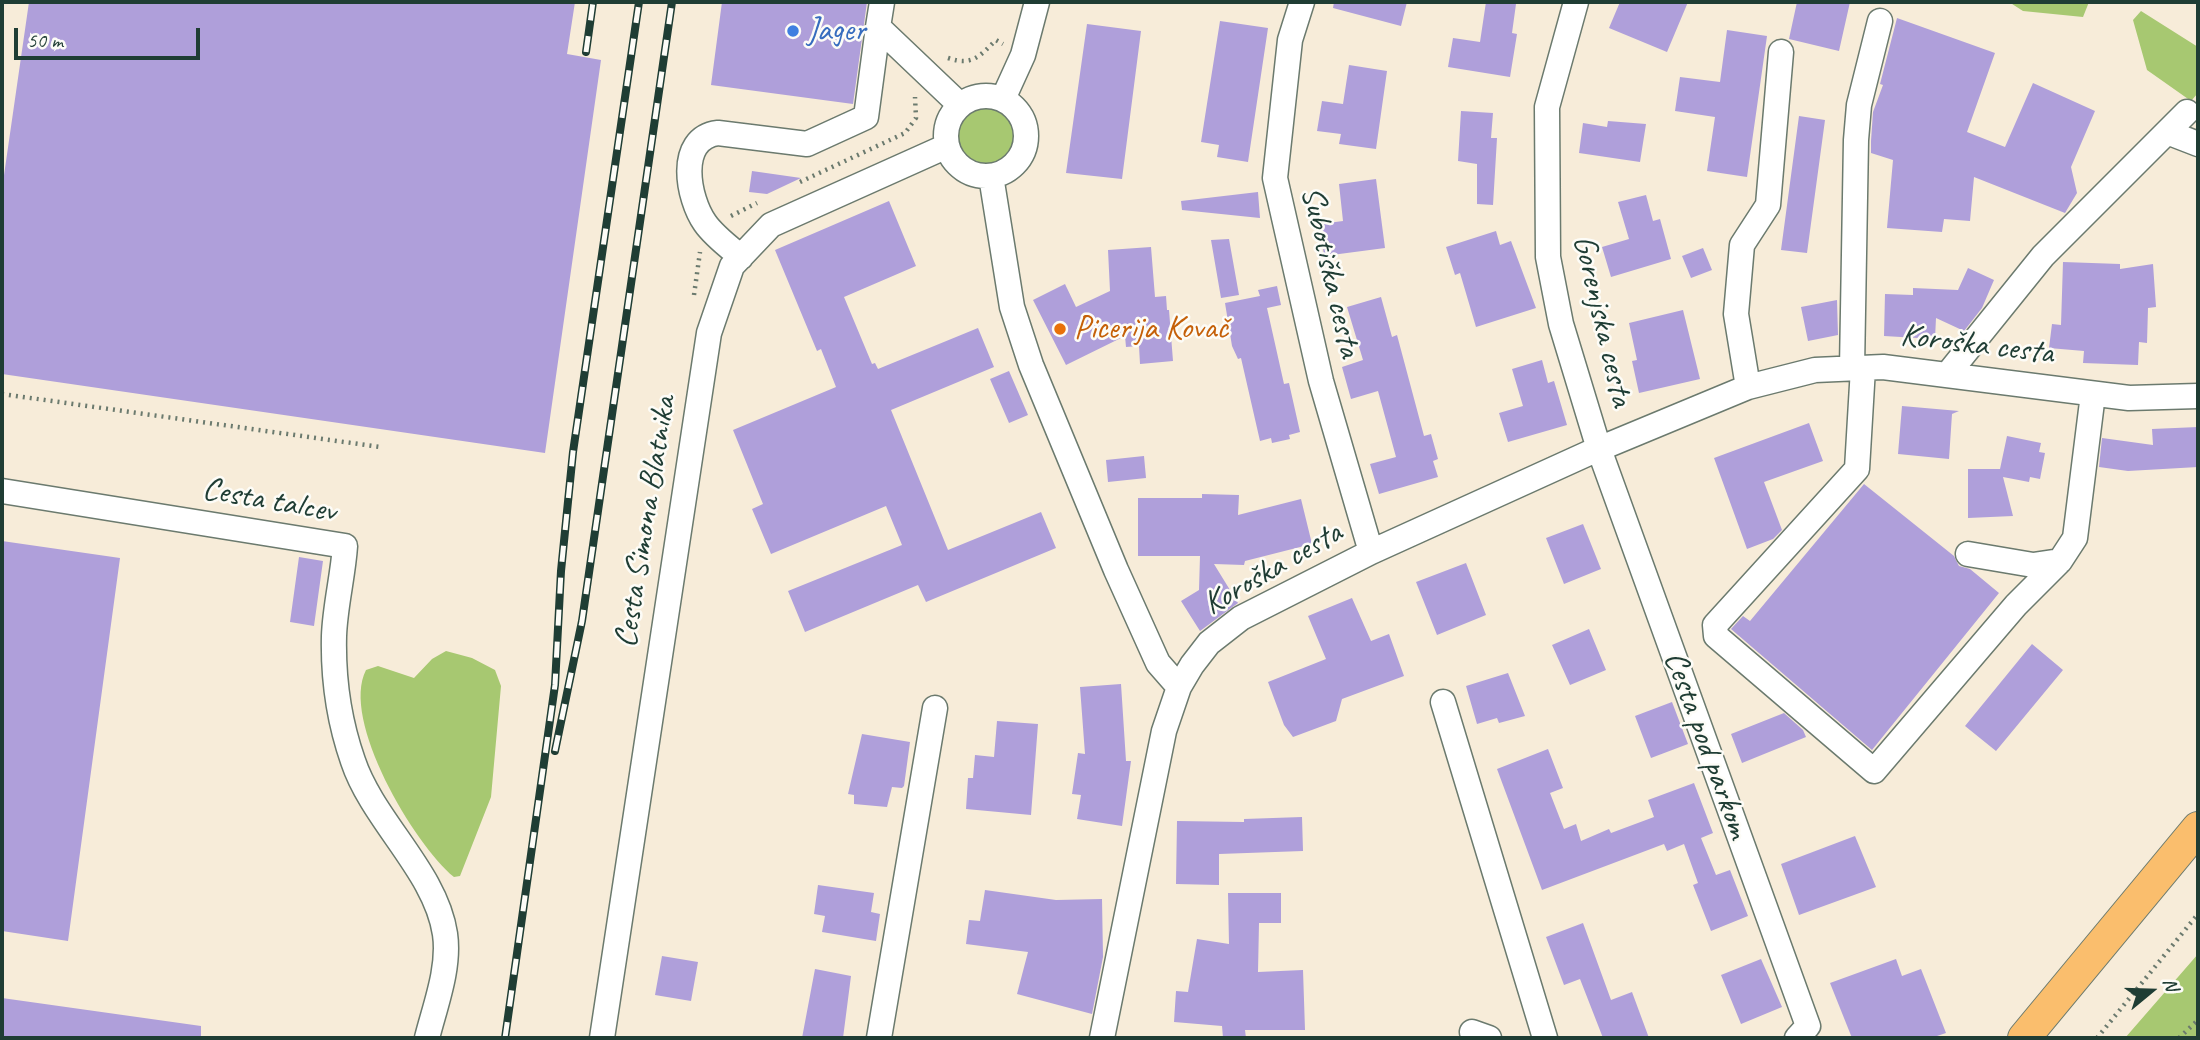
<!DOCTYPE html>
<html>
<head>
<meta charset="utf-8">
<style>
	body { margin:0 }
	#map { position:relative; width:2200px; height:1040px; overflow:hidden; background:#f7ecd9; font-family:Caveat,sans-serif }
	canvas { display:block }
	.frame { position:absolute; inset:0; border:4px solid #1f3d34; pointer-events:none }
	.north { position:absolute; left:2116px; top:956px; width:70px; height:70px; -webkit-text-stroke:5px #fdfcf7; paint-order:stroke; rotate:71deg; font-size:19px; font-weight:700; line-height:28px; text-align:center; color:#1f3d34 }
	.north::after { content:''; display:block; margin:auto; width:24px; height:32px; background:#1f3d34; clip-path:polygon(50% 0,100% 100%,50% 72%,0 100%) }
	.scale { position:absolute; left:14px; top:28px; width:186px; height:32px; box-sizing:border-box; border:4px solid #1f3d34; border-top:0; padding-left:9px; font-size:21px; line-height:24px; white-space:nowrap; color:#1f3d34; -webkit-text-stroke:5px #fdfcf7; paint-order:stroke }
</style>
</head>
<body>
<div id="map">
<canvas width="2200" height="1040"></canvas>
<div class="frame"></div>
<div class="north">N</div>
<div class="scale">50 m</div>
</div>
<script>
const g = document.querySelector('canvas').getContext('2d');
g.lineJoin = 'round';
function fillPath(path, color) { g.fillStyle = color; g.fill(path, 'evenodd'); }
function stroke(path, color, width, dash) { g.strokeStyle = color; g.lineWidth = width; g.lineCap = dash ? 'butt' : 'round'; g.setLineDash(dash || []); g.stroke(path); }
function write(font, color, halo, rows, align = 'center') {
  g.font = font + ' Caveat,sans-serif'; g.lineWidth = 5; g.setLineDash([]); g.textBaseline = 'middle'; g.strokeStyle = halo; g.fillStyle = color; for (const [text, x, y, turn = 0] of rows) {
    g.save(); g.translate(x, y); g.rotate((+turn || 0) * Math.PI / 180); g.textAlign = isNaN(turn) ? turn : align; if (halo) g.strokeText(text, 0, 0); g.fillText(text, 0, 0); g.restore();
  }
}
fillPath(new Path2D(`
	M2009 2H2089L2083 17 2023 11Z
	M2141 11 2198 47V93L2191 101 2147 70 2133 20Z
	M956 135a30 30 0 1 1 60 0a30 30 0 1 1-60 0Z
	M446 651 472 658 495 670 501 686 491 797 460 876 454 877C414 844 340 720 366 670L378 666 414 678 432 659Z
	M2198 954V1038H2125Z`), '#a7c871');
fillPath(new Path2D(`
	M29 2H575L567 54 601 60 545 453 2 374V189Z
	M722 2H867L853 104 711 85Z
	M1334 2H1407L1401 26 1333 8Z
	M1486 2 1516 4 1512 33 1517 34 1510 77 1448 67 1453 38 1480 42Z
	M1620 2H1688L1667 52 1609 28Z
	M1797 2H1850L1839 51 1789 39Z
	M1897 18 1995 53 1967 132 2005 147 2033 83 2095 111 2071 167 2077 193 2065 213 1974 177 1970 221 1944 219 1942 232 1887 228 1893 160 1871 153V141L1873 112 1883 85 1880 84Z
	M1220 21 1268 28 1248 162 1217 157 1219 145 1201 142Z
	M1087 24 1141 31 1122 179 1066 173Z
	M1727 30 1767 36 1747 177 1707 171 1715 117 1675 111 1680 77 1720 82Z
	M1349 65 1387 71 1376 149 1339 144 1341 134 1317 131 1322 101 1343 104Z
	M1461 111 1493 113 1491 138H1497L1493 205 1477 204V164L1458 161Z
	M1799 116 1825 120 1807 253 1781 250Z
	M1608 121 1646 124 1640 162 1579 153 1583 123 1607 127Z
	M752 171 801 178 767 194 749 192Z
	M1376 179 1385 248 1324 256 1320 224 1343 221 1339 184Z
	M1258 192 1260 218 1182 210 1181 201Z
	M1646 195 1653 221 1660 219 1671 259 1611 277 1602 247 1629 239 1618 202Z
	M889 201 916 266 844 297 872 364 875 363 878 369 978 328 994 367 891 410 948 550 1041 512 1056 548 926 602 918 585 805 632 788 591 902 545 886 506 771 554 752 509 763 504 733 430 836 387 821 349 817 351 775 250Z
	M1496 231 1500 245 1511 241 1536 308 1476 327 1460 273 1455 275 1446 247Z
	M1229 239 1239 295 1221 298 1211 240Z
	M1151 247 1155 297 1166 296 1167 310H1169L1173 361 1140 364 1139 346 1126 347 1125 336 1066 365 1033 300 1065 284 1076 307 1110 291 1108 250Z
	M1703 248 1712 270 1691 278 1682 256Z
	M2063 262 2120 264V269L2153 264 2156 307 2148 308 2147 343 2139 342 2138 365 2083 363 2084 351 2049 348 2052 324 2061 325Z
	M1968 268 1994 280 1982 308 1964 331 1936 318 1935 339 1884 336 1885 294 1913 295V288L1958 290Z
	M1277 286 1281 305 1267 308 1284 384 1289 383 1300 432 1289 435 1290 439 1272 443 1271 438 1260 441 1241 358 1238 359 1232 346 1225 303 1260 296 1258 290Z
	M1381 297 1392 337 1397 335 1424 436 1431 434 1438 459 1433 461 1438 477 1379 494 1370 464 1396 457 1378 391 1351 399 1342 367 1363 360 1347 307Z
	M1837 300 1838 335 1808 341 1801 307Z
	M1683 310 1700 379 1639 393 1632 361 1637 360 1629 323Z
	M1542 360 1548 383 1554 381 1567 425 1508 442 1499 413 1523 406 1512 369Z
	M1009 371 1028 415 1009 423 990 379Z
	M1902 406 1959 411 1952 414 1949 459 1898 454Z
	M1809 423 1823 461 1764 482 1782 530 1773 539 1747 549 1714 458Z
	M2198 427V467L2128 471 2099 467 2102 438 2153 445 2152 429Z
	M2007 436 2041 443 2039 452 2045 453 2040 479 2030 477 2029 482 2003 477 2013 516 1968 518V469H2000Z
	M1144 456 1146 478 1108 482 1106 460Z
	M1864 484 1954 556 1959 566 1970 569 1999 593 1872 750 1731 629 1743 616 1750 621Z
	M1202 494 1239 495 1238 515 1301 499 1312 544 1245 561 1244 565 1214 564 1238 603 1200 631 1181 601 1199 590 1200 556H1138V498H1202Z
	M1583 524 1601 569 1564 584 1546 538Z
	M2 541 120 558 68 941 2 931Z
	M299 557 323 561 314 626 290 622Z
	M1466 563 1486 615 1437 635 1416 582Z
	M1352 598 1371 641 1389 634 1404 676 1342 699 1336 721 1293 737 1284 725 1268 682 1326 659 1308 616Z
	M1589 629 1606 670 1570 685 1552 645Z
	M2032 644 2063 670 1996 751 1965 726Z
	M1508 673 1525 716 1499 723 1497 718 1477 724 1466 686Z
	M1121 684 1126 761H1131L1122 826 1077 819 1081 795 1072 794 1078 753 1085 754 1080 687Z
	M1672 702 1688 744 1651 758 1635 716Z
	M1784 713 1803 730 1806 737 1742 763 1731 734Z
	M997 721 1038 724 1031 815 966 809 968 778H973L975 755 994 757Z
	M862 734 910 742 904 786 902 788 892 787 887 807 854 804V795L848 794Z
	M1548 749 1563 788 1550 793 1564 829 1576 824 1581 841 1609 829 1611 833 1654 817 1648 800 1694 783 1713 833 1701 838 1716 875 1730 870 1748 916 1711 931 1693 885 1698 883 1684 844 1667 851 1664 844 1542 890 1497 769Z
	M1302 817 1303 851 1219 854V885L1176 884 1177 821 1244 822V819Z
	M1855 836 1876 887 1799 915 1781 864Z
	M818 885 874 893 871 912 880 914 876 941 822 932 825 916 814 914Z
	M985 890 1056 900 1102 899 1103 957 1092 1014 1017 994 1028 952 966 944 969 920 980 921Z
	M1228 893H1281V923H1259L1258 972 1303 970 1305 1030H1245L1246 1038H1223L1222 1026 1174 1022 1176 991 1188 992 1197 939 1229 944Z
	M1583 923 1611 1000 1632 992 1649 1038H1603L1580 979 1564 985 1546 937Z
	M662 956 698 962 691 1001 655 995Z
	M1761 959 1782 1007 1741 1024 1721 975Z
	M1896 959 1902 976 1921 969 1946 1033 1931 1038H1852L1830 983Z
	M815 969 851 976 843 1038H802Z
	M2 998 201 1026V1038H2Z`), '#af9fda');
const minor = new Path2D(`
	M882 2 878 27 960 105
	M1302 2 1290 40 1275 178 1321 381 1371 552
	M1576 2 1547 107 1548 257 1561 324 1599 449 1808 1026 1797 1038
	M946 136a40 40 0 1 1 80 0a40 40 0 1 1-80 0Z
	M1003 99 1023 55 1037 2
	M2167 132 2198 144
	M991 176 1012 307 1031 365 1116 570 1158 663 1179 687
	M741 257C729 247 714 236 705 223 688 199 676 138 718 133L807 144 866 117 878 27
	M1852 368 1856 140 1859 105 1880 21
	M1863 368 1857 469 1715 625 1716 636 1874 771 2016 605 2060 561
	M1947 375 2043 256 2187 112
	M1748 387 1736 314 1742 245 1768 205 1781 52
	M2 491 345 546C343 576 335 606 334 636 333 678 339 721 353 761 373 821 436 872 445 934 450 968 435 1006 427 1038
	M1968 554 2033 565 2060 561 2075 538 2093 394
	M1443 702 1545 1038
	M1472 1032 1489 1038
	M602 1038 709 333 732 266 771 225 947 146
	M879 1038 935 708
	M1102 1038 1164 731 1179 687 1192 665 1209 643 1241 618 1371 552 1589 453 1748 387 1815 370 1883 367 2129 398 2198 396`);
const major = new Path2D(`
	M2024 1038 2198 828`);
stroke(minor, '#6b7a6e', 27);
stroke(major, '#6b7a6e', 34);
stroke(new Path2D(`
	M948 58C972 66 979 57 996 40L1003 44
	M800 182 905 133 916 118 915 97
	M731 216 757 203
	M694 295 700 252
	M2 394 380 447
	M2097 1038 2198 914
	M2179 1038 2198 1020`), '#6b7a6e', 4.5, [2, 5]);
stroke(minor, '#fff', 24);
stroke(major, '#fabe6d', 32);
const rail = new Path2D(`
	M586 52 593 2
	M555 751 582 621 672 2
	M505 1038 555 685 561 571 573 452 639 2`);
stroke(rail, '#1f3d34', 8);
stroke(rail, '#fdfcf7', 5, [16]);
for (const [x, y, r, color] of [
	[793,31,7,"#3f7fe0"],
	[1060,329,7,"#e8710a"]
]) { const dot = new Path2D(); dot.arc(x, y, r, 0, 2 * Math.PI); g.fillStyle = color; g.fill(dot); stroke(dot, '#fdfcf7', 2.5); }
write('33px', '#366cbe', '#fdfcf7', [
	["Jager",807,31]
], 'left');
write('33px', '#1f3d34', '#fdfcf7', [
	["Subotiška cesta",1330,272,77],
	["Gorenjska cesta",1602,321,77],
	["Koroška cesta",1977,345,7],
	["Cesta talcev",269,501,10],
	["Cesta Simona Blatnika",646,522,-81],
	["Koroška cesta",1273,569,-30],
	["Cesta pod parkom",1706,745,70]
]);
write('33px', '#c56008', '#fdfcf7', [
	["Picerija Kovač",1074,329]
], 'left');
</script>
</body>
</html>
